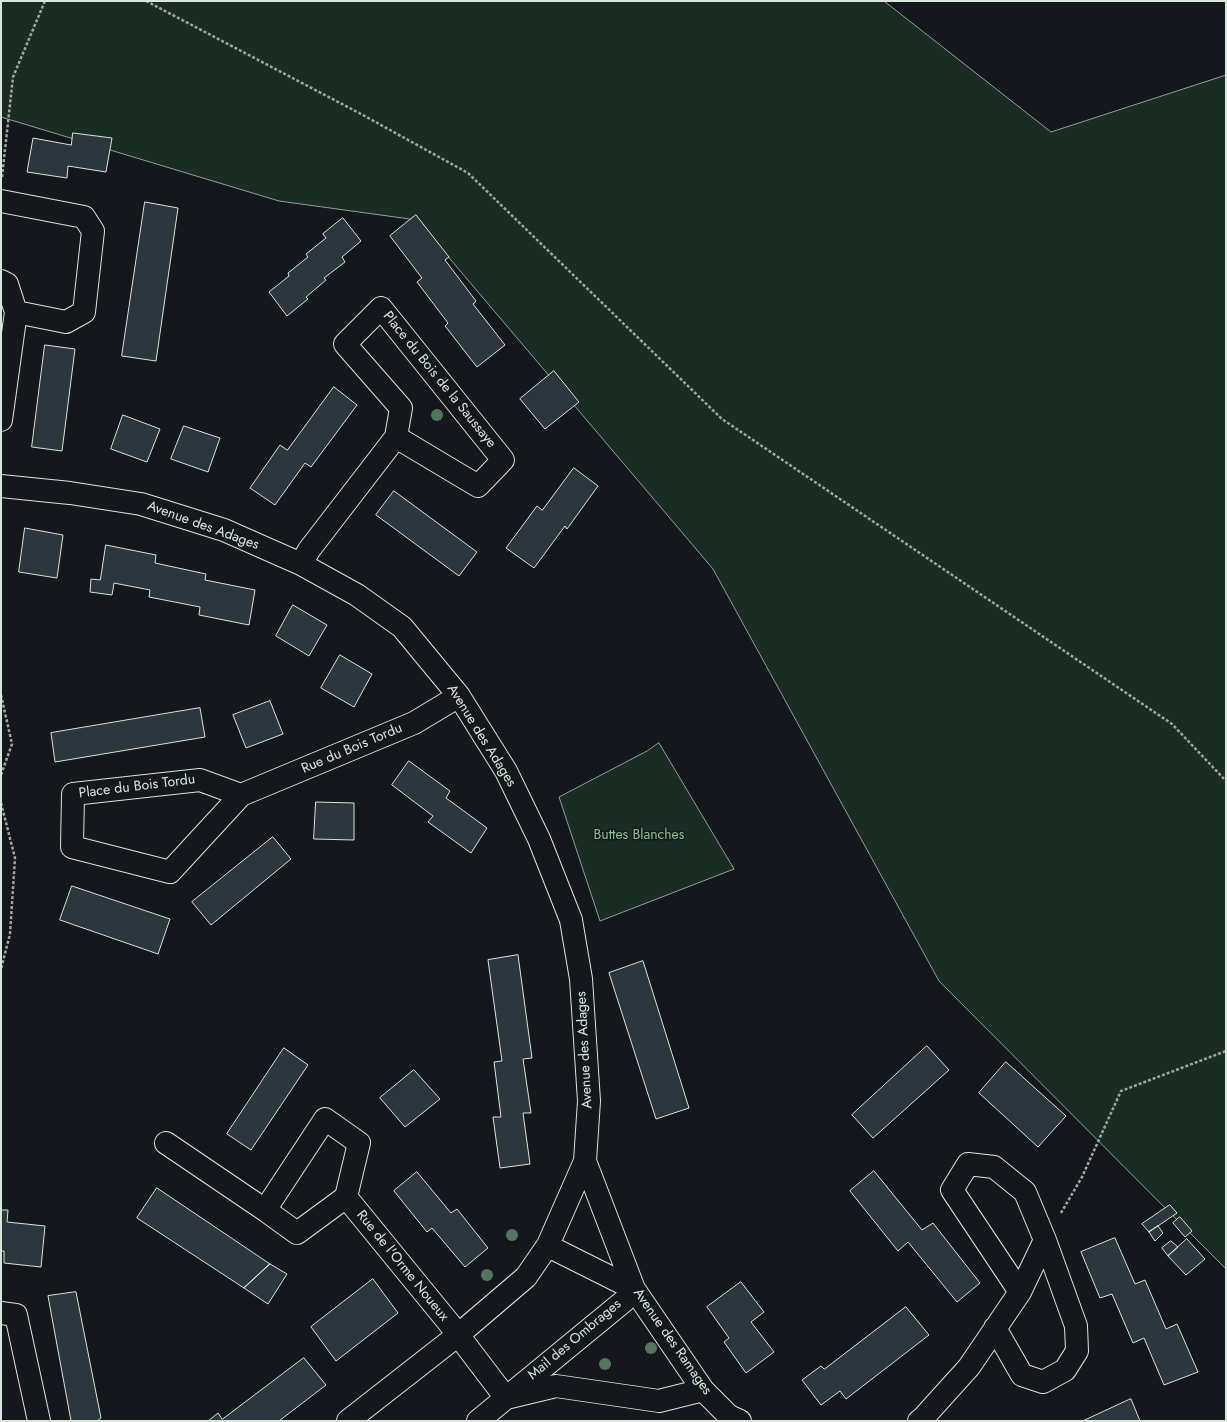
<!DOCTYPE html>
<html>
<head>
<meta charset="utf-8">
<style>
	body { margin:0 }
	#map { position:relative; width:1227px; height:1422px; overflow:hidden; background:#14181c; font-family:Jost,sans-serif }
	canvas { display:block }
	.frame { position:absolute; inset:0; border:2px solid #d8e6dc; pointer-events:none }
</style>
</head>
<body>
<div id="map">
<canvas width="1227" height="1422"></canvas>
<div class="frame"></div>
</div>
<script>
const g = document.querySelector('canvas').getContext('2d');
g.lineJoin = 'round';
function fillPath(path, color) { g.fillStyle = color; g.fill(path, 'evenodd'); }
function stroke(path, color, width, dash) { g.strokeStyle = color; g.lineWidth = width; g.lineCap = dash ? 'butt' : 'round'; g.setLineDash(dash || []); g.stroke(path); }
function write(font, color, halo, rows, align = 'center') {
  g.font = font + ' Jost,sans-serif'; g.lineWidth = 3; g.setLineDash([]); g.textBaseline = 'middle'; g.strokeStyle = halo; g.fillStyle = color; for (const [text, x, y, turn = 0] of rows) {
    g.save(); g.translate(x, y); g.rotate((+turn || 0) * Math.PI / 180); g.textAlign = isNaN(turn) ? turn : align; if (halo) g.strokeText(text, 0, 0); g.fillText(text, 0, 0); g.restore();
  }
}
const green = new Path2D(`
	M1 1H884L1051 132 1226 75V1269L939 981 713 569 417 220 279 201 1 117Z
	M659 743 734 869 600 921 559 797 647 751Z`);
fillPath(green, '#1a2d24');
stroke(green, '#939e99', 1);
const building = new Path2D(`
	M73 133 112 138 106 172 68 166 67 178 27 172 33 138 71 145Z
	M145 202 178 208 156 361 122 356Z
	M416 215 449 257 445 260 476 301 473 304 505 345 477 367 445 326 448 323 417 282 422 278 390 236Z
	M343 218 361 241 342 257 345 262 324 278 326 280 306 297 308 299 287 316 269 292 289 276 288 273 308 257 306 254 326 238 323 234Z
	M45 345 75 349 62 451 32 447Z
	M554 371 579 402 545 429 520 399Z
	M334 387 357 405 311 467 305 463 275 505 250 488 280 445 287 450Z
	M123 415 160 429 147 462 111 449Z
	M184 426 220 438 208 472 171 459Z
	M574 468 598 486 567 529 565 526 534 568 506 548 537 506 542 510Z
	M394 491 477 552 459 576 376 515Z
	M25 528 63 535 57 578 19 572Z
	M106 545 156 555 155 563 206 574 205 580 255 590 249 625 199 615 200 607 149 597 150 590 114 583 112 595 90 592 91 579 100 580Z
	M293 605 327 625 309 656 276 636Z
	M340 655 372 674 354 707 321 688Z
	M270 701 283 734 246 748 233 715Z
	M200 708 205 737 55 762 51 733Z
	M409 761 450 791 446 798 487 828 471 853 428 822 433 816 392 785Z
	M316 802 354 803V840L314 839Z
	M273 837 291 859 211 925 192 902Z
	M72 886 170 919 158 954 60 920Z
	M518 955 532 1058 523 1059 531 1113H523L530 1164 500 1168 493 1117H501L494 1062 502 1061 488 960Z
	M643 961 689 1108 656 1119 609 973Z
	M927 1046 949 1070 873 1138 852 1115Z
	M284 1048 308 1065 251 1150 227 1134Z
	M1006 1062 1066 1116 1038 1147 979 1093Z
	M414 1070 440 1099 405 1127 380 1098Z
	M874 1171 922 1230 933 1223 980 1283 957 1302 908 1242 898 1251 850 1191Z
	M417 1172 451 1213 457 1209 488 1248 465 1267 432 1228 427 1232 394 1191Z
	M157 1188 270 1264 244 1288 137 1218Z
	M1170 1205 1177 1213 1149 1232 1142 1224Z
	M1 1210H8L7 1222 45 1226 41 1267 4 1263V1251H1Z
	M1180 1217 1192 1231 1185 1237 1173 1223Z
	M1158 1226 1163 1233 1155 1241 1149 1232Z
	M1115 1238 1135 1284 1145 1280 1166 1329 1177 1324 1198 1372 1164 1385 1144 1338 1133 1343 1112 1294 1100 1298 1081 1252Z
	M1187 1239 1205 1259 1186 1275 1168 1256Z
	M1171 1241 1178 1247 1168 1256 1162 1248Z
	M270 1264 287 1274 268 1304 244 1288Z
	M373 1279 398 1313 336 1361 311 1327Z
	M741 1282 764 1312 751 1322 774 1352 746 1373 724 1342 729 1338 707 1307Z
	M76 1292 101 1418 97 1421H71L48 1296Z
	M906 1307 929 1335 846 1399 840 1391 821 1405 802 1380 821 1366 824 1369Z
	M304 1358 326 1385 279 1421H208L218 1413 222 1419Z
	M1131 1399 1140 1421H1083Z`);
fillPath(building, '#2c363c');
stroke(building, '#d8e6dc', 1);
const minor = new Path2D(`
	M1 201 84 217 93 231 84 312 66 322 16 312
	M1 281 7 284 16 312 1 420
	M1 486 70 493 141 504 224 530 301 564 357 595 402 627 459 696 506 771 539 839 571 920 581 979 589 1101 585 1161 548 1245 526 1277 458 1335 348 1421
	M301 564 309 550 396 437 401 408 345 344 381 308 503 460 478 486 396 437
	M241 795 200 780 73 794 72 847 170 872 241 795 414 723 459 696
	M325 1119 359 1143 346 1197 297 1233 265 1210Z
	M166 1143 265 1210
	M585 1161 634 1289 703 1390 729 1416 740 1421
	M346 1197 449 1323 506 1398 556 1386 659 1401 703 1390
	M1 1313 16 1315 39 1421
	M995 1328 1022 1375 1043 1382 1065 1370 1077 1351 1076 1326 1045 1240
	M478 1421 624 1301 634 1289 556 1250 548 1245
	M919 1421 923 1418 969 1367 1020 1292 1045 1240 1025 1192 994 1167 968 1164 952 1190 1020 1292`);
stroke(minor, '#d8e6dc', 24);
stroke(new Path2D(`
	M146 1 361 114 468 173 722 419 1172 724 1226 781
	M2 177 13 77 45 1
	M1 695 12 744 1 775
	M1 803 15 858 10 934 1 969
	M1061 1213 1082 1177 1121 1091 1226 1051`), '#9da8a2', 2.5, [3, 2]);
stroke(minor, '#14181c', 22);
g.fillStyle = '#55745f';
for (const [x, y] of [
	[437,415],
	[512,1235],
	[487,1275],
	[651,1348],
	[605,1364]
]) { g.beginPath(); g.arc(x, y, 6, 0, 2 * Math.PI); g.fill(); }
write('14px', '#d8e6dc', '#14181c', [
	["Place du Bois de la Saussaye",439,380,51],
	["Avenue des Adages",203,526,20],
	["Avenue des Adages",481,736,58],
	["Rue du Bois Tordu",352,749,-23],
	["Place du Bois Tordu",137,787,-7],
	["Avenue des Adages",585,1050,-93],
	["Rue de l'Orme Noueux",402,1266,51],
	["Mail des Ombrages",575,1340,-40],
	["Avenue des Ramages",672,1342,55]
]);
write('14px', '#8ac095', '#14181c', [
	["Buttes Blanches",639,836]
]);
</script>
</body>
</html>
